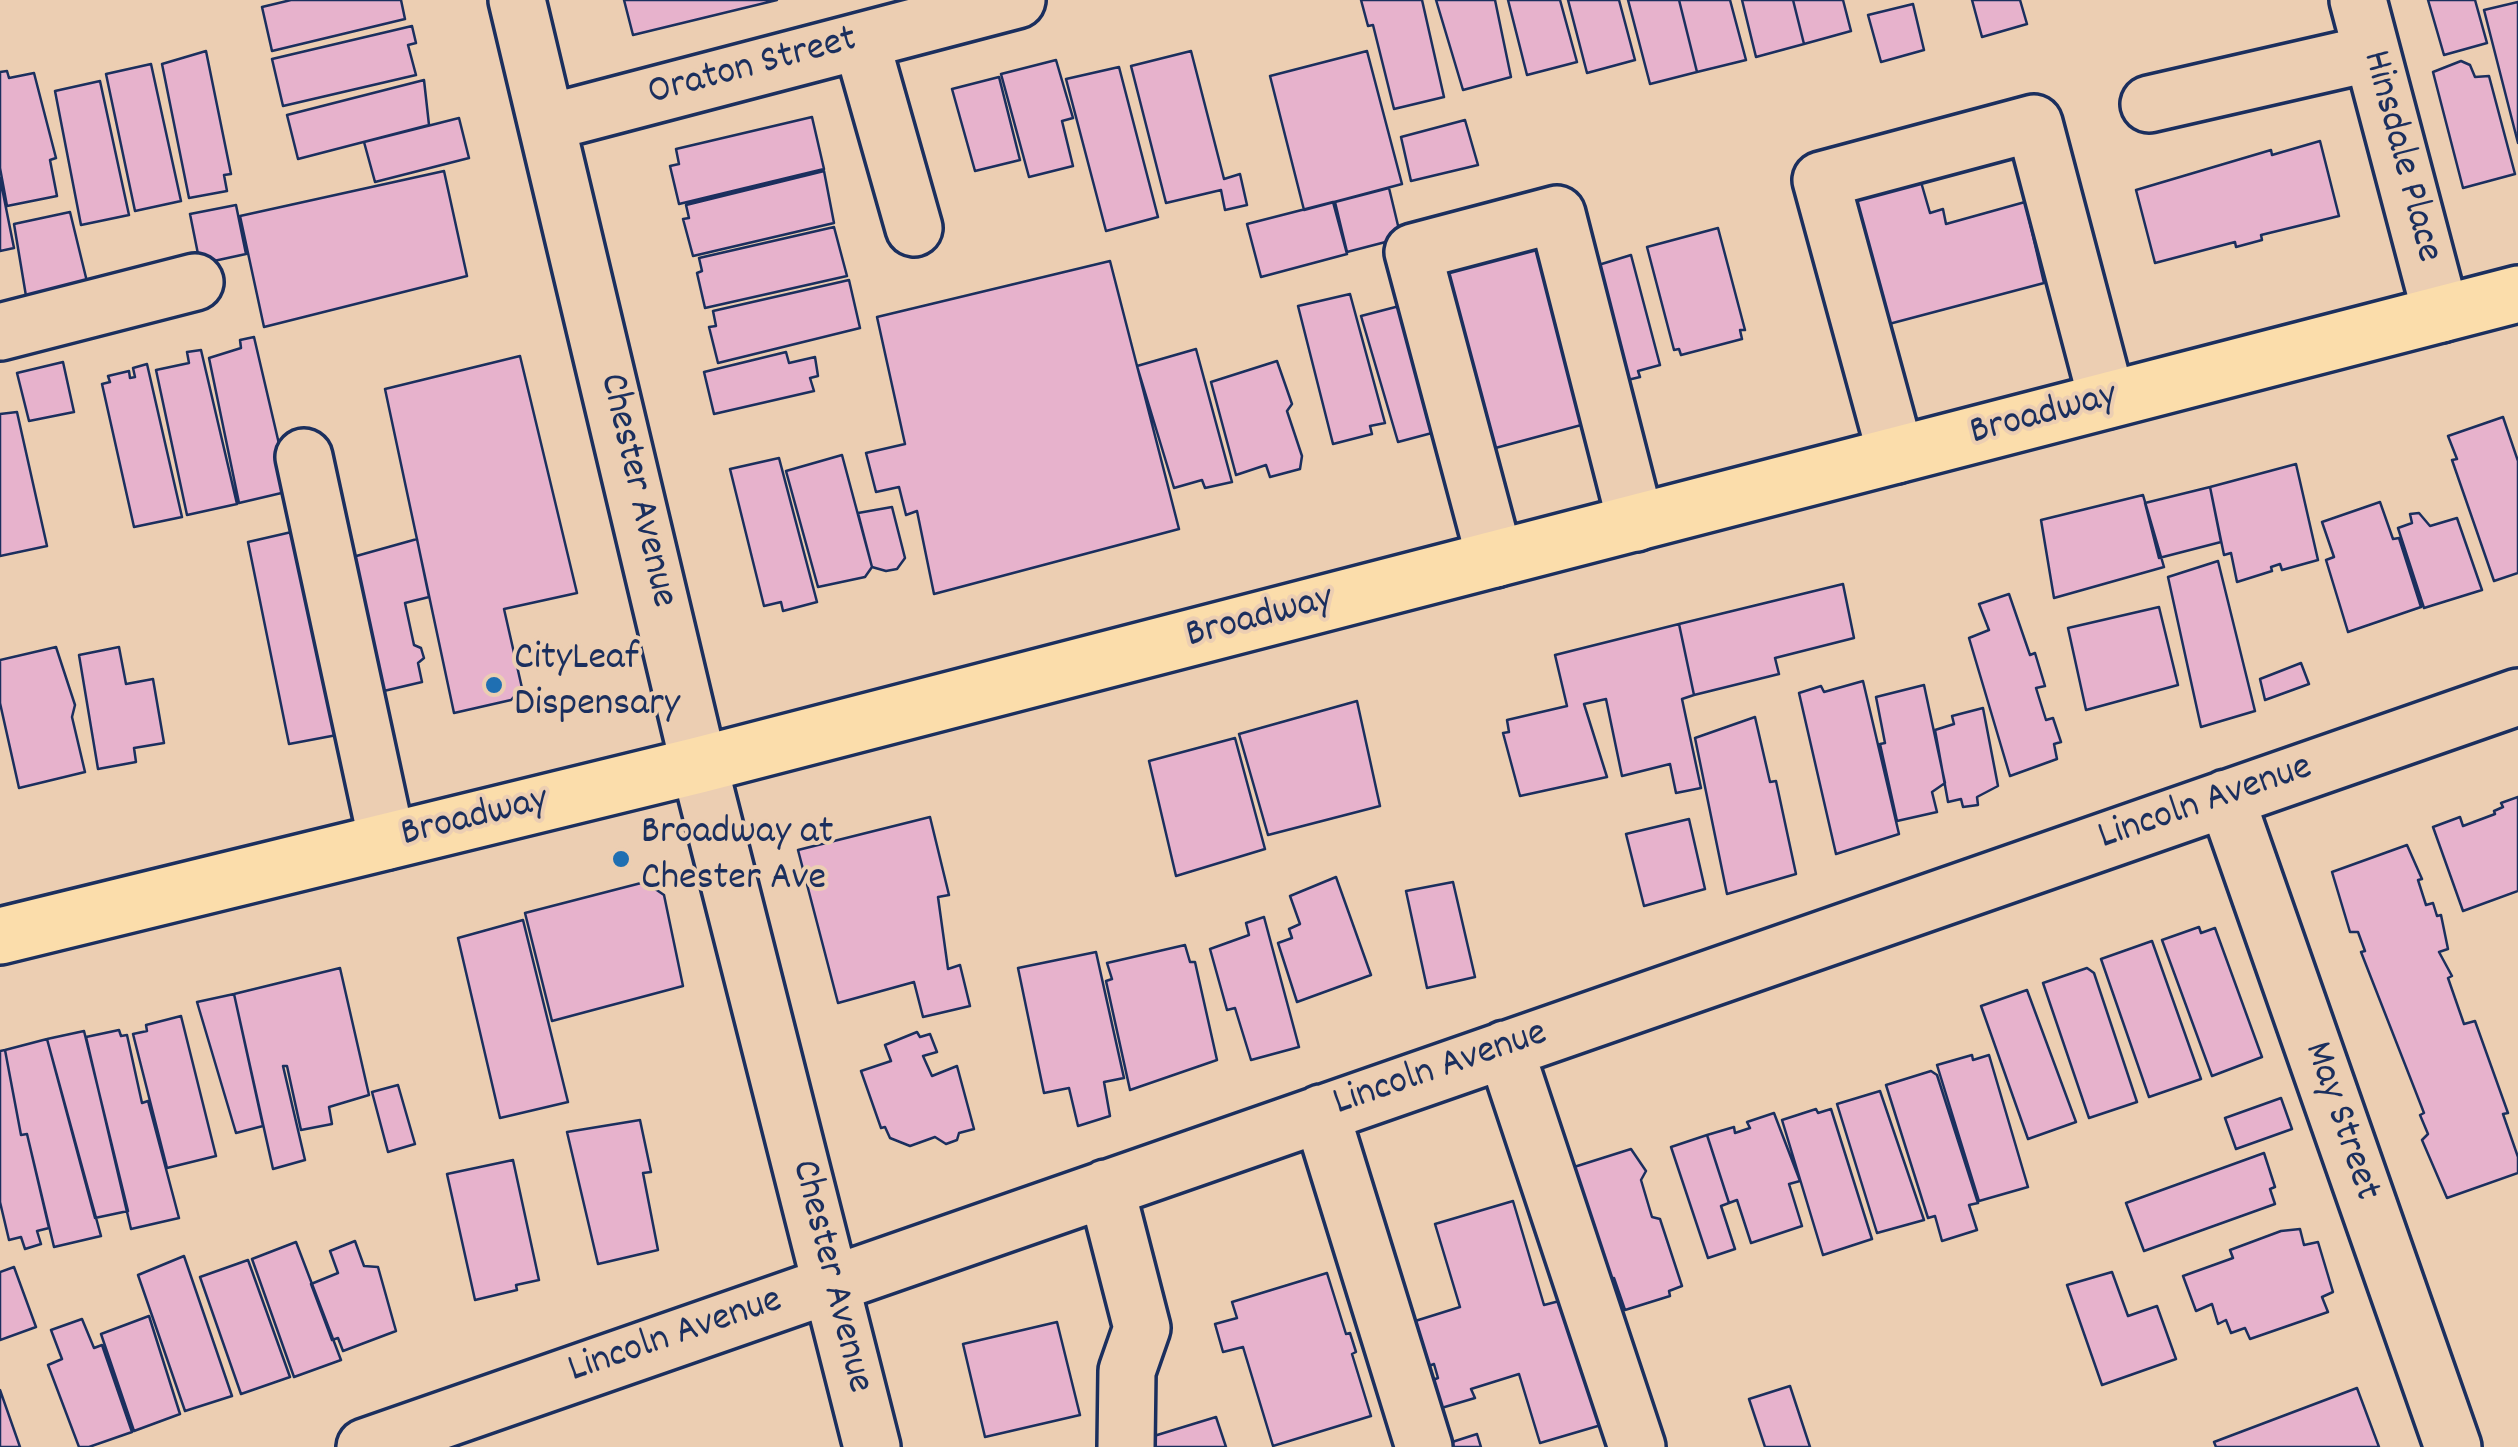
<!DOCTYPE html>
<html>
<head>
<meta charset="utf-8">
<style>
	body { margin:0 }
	canvas { display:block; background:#ecceb2 }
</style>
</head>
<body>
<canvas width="2518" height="1447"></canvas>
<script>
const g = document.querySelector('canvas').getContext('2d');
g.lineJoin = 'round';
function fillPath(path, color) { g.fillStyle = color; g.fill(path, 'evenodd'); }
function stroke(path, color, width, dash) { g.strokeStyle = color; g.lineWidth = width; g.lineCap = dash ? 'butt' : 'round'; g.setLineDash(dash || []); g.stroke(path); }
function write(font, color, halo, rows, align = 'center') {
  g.font = font + ' Dekko,sans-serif'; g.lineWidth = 8; g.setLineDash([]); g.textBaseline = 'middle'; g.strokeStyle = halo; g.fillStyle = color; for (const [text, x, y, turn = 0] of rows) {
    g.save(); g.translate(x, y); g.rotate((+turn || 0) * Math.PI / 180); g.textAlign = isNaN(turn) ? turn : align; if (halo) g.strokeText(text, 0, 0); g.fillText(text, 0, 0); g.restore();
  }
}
const building = new Path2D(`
	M291 0H401L405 19 272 51 262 7Z
	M624 0H777L633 35Z
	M1361 0H1422L1444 97 1394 109 1373 25 1368 26Z
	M1436 0H1495L1511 77 1463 90Z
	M1508 0H1560L1577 62 1527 75Z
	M1568 0H1619L1635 60 1587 73Z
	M1628 0H1679L1697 72 1650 84Z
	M1679 0H1730L1746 60 1697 72Z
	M1742 0H1793L1804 44 1756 57Z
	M1793 0H1843L1851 31 1804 44Z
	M1972 0H2020L2027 24 1982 37Z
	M2428 0H2475L2487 43 2444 55Z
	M2518 2V143L2484 10Z
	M1913 4 1924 50 1881 62 1868 15Z
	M412 26 416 43 408 45 416 75 283 106 272 59Z
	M206 51 231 174 224 175 227 191 189 198 162 64Z
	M1191 51 1224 179 1240 174 1247 205 1225 210 1221 190 1166 203 1131 66Z
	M1367 51 1402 184 1304 210 1270 76Z
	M1056 60 1073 118 1062 121 1073 166 1029 177 1001 74Z
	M2461 61 2470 65 2475 77 2489 76 2515 174 2463 188 2433 72Z
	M151 64 181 201 135 211 106 74Z
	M1119 67 1158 217 1106 231 1066 79Z
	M7 71 9 78 34 73 56 158 50 160 57 196 7 206 0 168V72Z
	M999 77 1020 160 975 171 952 89Z
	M424 80 429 125 298 159 287 115Z
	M100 81 129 215 81 225 55 91Z
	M812 117 824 169 679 204 670 166 679 164 676 149Z
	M459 118 469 158 375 182 364 142Z
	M1465 120 1478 165 1411 181 1401 137Z
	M2320 141 2339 216 2261 235 2262 240 2236 247 2235 242 2155 263 2136 190 2271 150 2272 155Z
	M444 171 467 276 264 327 240 216Z
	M824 171 834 223 693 256 683 219 689 218 686 205Z
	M0 178 14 248 0 251Z
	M1921 182 1930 213 1943 209 1946 224 2025 202 2044 283 1870 329 1839 204Z
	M1389 188 1401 238 1347 252 1335 202Z
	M1333 202 1347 254 1261 277 1247 224Z
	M236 205 246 254 200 264 190 214Z
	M70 212 90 294 28 308 14 224Z
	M834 227 847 276 705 308 697 273 702 271 699 258Z
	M1718 228 1745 330H1740L1742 339 1681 355 1679 349 1674 350 1647 247Z
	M1553 243 1600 420 1473 454 1428 276Z
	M1631 255 1660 365 1638 371 1640 377 1615 383 1582 270Z
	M1110 261 1179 529 934 594 917 511 906 515 899 487 876 492 866 453 905 444 877 317Z
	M849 280 860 328 718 363 709 327 716 326 713 311Z
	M1350 294 1385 423 1370 426 1372 434 1333 444 1298 306Z
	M1411 303 1432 433 1398 442 1361 316Z
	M254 337 290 491 239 503 209 358 241 348 240 340Z
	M1196 349 1232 482 1205 488 1202 480 1174 488 1137 366Z
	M201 350 237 504 187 515 156 370 189 363 187 352Z
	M786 352 789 363 815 357 818 376 810 378 814 391 714 414 704 372Z
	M520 356 577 593 504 609 522 688 511 700 454 713 385 389Z
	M1277 361 1292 404 1287 411 1302 456 1300 469 1270 477 1266 465 1236 475 1211 382Z
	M63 362 74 412 29 421 17 373Z
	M147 364 182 517 134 527 102 384 110 382 108 376 129 371 130 378 135 377 133 368Z
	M17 412 47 546 0 556V414Z
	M2503 417 2518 461V573L2494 581 2452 460 2457 459 2448 436Z
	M842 455 872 567 865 577 818 587 786 471Z
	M779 458 817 602 783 611 781 602 764 606 730 469Z
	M2296 464 2318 560 2282 570 2280 564 2271 567 2272 571 2237 582 2231 553 2224 555 2210 487Z
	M2210 487 2221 542 2159 558 2145 503Z
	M2143 495 2164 567 2054 598 2041 520Z
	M2380 502 2393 539 2399 538 2421 607 2348 632 2326 560 2334 557 2322 522Z
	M892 507 905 558 897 569 886 571 872 567 858 513Z
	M2419 513 2430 526 2457 518 2482 590 2424 608 2398 528 2412 523 2410 514Z
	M296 531 337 735 289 744 248 542Z
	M417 539 429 597 405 603 414 645 421 648 424 658 418 663 422 682 371 694 342 560Z
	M2218 561 2255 711 2201 727 2168 577Z
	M1843 584 1854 638 1775 658 1779 674 1694 695 1679 624Z
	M2009 594 2030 655 2035 653 2045 686 2036 688 2046 720 2053 718 2061 742 2054 744 2057 759 2010 776 1969 638 1989 630 1979 604Z
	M2159 607 2178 685 2086 710 2068 628Z
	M1679 624 1694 695 1682 699 1701 788 1676 793 1670 764 1622 776 1606 699 1584 704 1607 777 1520 796 1503 733 1509 732 1507 720 1567 706 1555 655Z
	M56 647 75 705 72 717 85 772 19 788 0 703V660Z
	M119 647 126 684 153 679 164 743 134 748 136 762 98 769 79 655Z
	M2301 663 2309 684 2265 700 2260 679Z
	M1863 681 1899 834 1836 854 1799 693 1821 686 1824 692Z
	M1924 685 1945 783 1932 792 1937 812 1897 821 1880 744 1885 743 1876 697Z
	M1357 701 1380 806 1268 835 1239 734Z
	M1983 708 1998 786 1977 797 1978 805 1963 807 1961 799 1948 802 1935 730 1954 724 1952 716Z
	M1755 717 1770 782 1776 781 1796 874 1727 894 1695 738Z
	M1235 738 1265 849 1176 876 1149 761Z
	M2518 797V891L2463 911 2433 827 2460 817 2463 826 2495 814 2494 811 2503 807 2501 803Z
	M930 817 949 895 938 897 948 969 960 965 970 1006 923 1017 914 982 838 1003 798 850Z
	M1689 819 1705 889 1644 906 1626 834Z
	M2407 845 2422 879 2418 880 2426 905 2433 903 2437 916 2441 915 2448 949 2439 952 2452 976 2448 978 2464 1024 2475 1021 2508 1113 2503 1114 2518 1157V1173L2447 1198 2422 1140 2428 1134 2420 1115 2424 1113 2361 952 2365 951 2358 932H2350L2332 872Z
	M1336 877 1371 975 1297 1002 1278 943 1292 938 1289 929 1300 924 1290 896Z
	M645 882 664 895 683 986 552 1021 525 913Z
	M1453 882 1475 977 1427 988 1406 891Z
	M1264 917 1299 1047 1251 1060 1235 1008 1227 1010 1210 949 1249 935 1246 923Z
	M523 920 568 1102 500 1118 458 938Z
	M2199 927 2201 933 2215 928 2262 1057 2212 1076 2162 940Z
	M2152 941 2201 1079 2149 1097 2101 959Z
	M1185 945 1190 962H1195L1217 1060 1130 1090 1106 981 1112 979 1107 963Z
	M1096 952 1124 1078 1104 1082 1110 1116 1078 1126 1069 1088 1044 1093 1018 968Z
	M340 968 369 1095 329 1107 332 1124 301 1130 287 1066H283L305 1160 273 1169 234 994Z
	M2087 968 2094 973 2137 1102 2089 1118 2043 983Z
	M2027 990 2076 1122 2028 1139 1981 1006Z
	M234 994 263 1126 236 1133 197 1002Z
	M181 1016 216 1156 167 1168 133 1034 147 1031 146 1025Z
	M119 1030 121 1036 127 1035 142 1103 148 1101 179 1218 131 1229 86 1037Z
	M84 1031 128 1211 95 1218 47 1039Z
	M917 1032 920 1037 930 1034 937 1052 923 1056 932 1076 957 1066 974 1129 959 1133 957 1140 946 1144 935 1137 910 1146 890 1138 885 1127 881 1128 861 1071 891 1061 885 1045Z
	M47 1039 101 1236 54 1247 27 1134 21 1135 5 1050Z
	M5 1050 21 1135 27 1134 49 1228 37 1231 41 1244 25 1249 21 1237 9 1240 0 1202V1051Z
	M1972 1055 1973 1060 1989 1055 2028 1187 1979 1201 1937 1065Z
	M1931 1071 1937 1075 1978 1203 1969 1205 1977 1230 1942 1241 1935 1216 1928 1218 1886 1085Z
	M398 1085 415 1144 388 1152 372 1092Z
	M1880 1091 1924 1220 1877 1233 1837 1104Z
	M2281 1098 2292 1129 2236 1149 2225 1118Z
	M1816 1109 1818 1113 1831 1109 1872 1239 1823 1255 1782 1120Z
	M1774 1113 1800 1181 1789 1184 1802 1226 1751 1243 1737 1200 1729 1203 1707 1135 1734 1127 1735 1133 1750 1128 1747 1122Z
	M640 1120 651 1172 643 1173 658 1250 598 1264 567 1132Z
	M1707 1135 1729 1203 1721 1206 1735 1249 1708 1258 1671 1147Z
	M1631 1149 1646 1171 1641 1180 1652 1217 1660 1219 1682 1286 1669 1291 1670 1296 1625 1310 1614 1278 1606 1280 1575 1186 1580 1185 1574 1167Z
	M2264 1153 2275 1187 2270 1189 2275 1204 2144 1251 2126 1203Z
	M513 1160 539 1280 516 1285 517 1290 475 1300 447 1174Z
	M1513 1201 1544 1305 1571 1298 1608 1423 1540 1443 1519 1374 1471 1389 1475 1398 1438 1409 1430 1381 1438 1378 1434 1364 1426 1367 1412 1322 1460 1307 1435 1224Z
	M2300 1229 2304 1245 2318 1242 2333 1292 2322 1297 2328 1312 2250 1339 2245 1328 2231 1333 2226 1320 2218 1324 2212 1304 2196 1311 2183 1276 2233 1258 2230 1250 2281 1231Z
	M355 1241 364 1266 378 1267 396 1331 343 1351 338 1338 332 1340 311 1284 338 1273 330 1251Z
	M296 1242 341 1360 294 1377 252 1259Z
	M184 1256 232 1396 185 1411 138 1275Z
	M248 1260 290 1377 241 1394 200 1277Z
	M14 1267 36 1327 0 1340V1272Z
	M2112 1272 2128 1316 2157 1306 2176 1359 2102 1385 2067 1285Z
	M1327 1273 1346 1334 1350 1333 1356 1352 1352 1354 1371 1416 1273 1446 1243 1347 1223 1352 1215 1324 1237 1318 1232 1302Z
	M149 1316 180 1414 134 1431 101 1334Z
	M82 1319 94 1348 102 1345 132 1432 89 1447H79L48 1365 62 1359 51 1330Z
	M1057 1322 1080 1415 985 1437 963 1344Z
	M1790 1386 1810 1447H1765L1749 1399Z
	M2357 1388 2379 1447H2216L2214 1442Z
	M0 1390 20 1447H0Z
	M1216 1417 1226 1447H1132L1131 1443Z
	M1477 1434 1481 1447H1450L1449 1443Z`);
fillPath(building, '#e7b2cc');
stroke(building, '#1b2f5e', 2.5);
const minor = new Path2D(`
	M517 0 699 765 872 1447
	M2358 0 2441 314
	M861 41 914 228
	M2149 104 2372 53
	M547 123 1017 0
	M0 332 195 282
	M1896 455 1821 180 2034 123 2107 400
	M304 457 387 841
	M1495 559 1413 252 1557 214 1636 523
	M2226 798 2453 1447
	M1505 1049 1637 1447
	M1321 1113 1424 1447
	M1106 1188 1142 1328 1127 1371 1126 1447
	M365 1447 2518 697`);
const major = new Path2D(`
	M0 936 699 765 2518 294`);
stroke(minor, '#1b2f5e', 62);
stroke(major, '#1b2f5e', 62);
stroke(minor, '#ecceb2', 55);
stroke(major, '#fbddab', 55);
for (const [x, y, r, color] of [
	[494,685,10,"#1f6fb2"],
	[621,859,10,"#1f6fb2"]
]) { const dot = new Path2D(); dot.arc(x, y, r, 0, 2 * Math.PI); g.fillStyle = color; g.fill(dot); stroke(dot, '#ecceb2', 4); }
write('40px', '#1b2f5e', '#ecceb2', [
	["Oraton Street",753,69,-15],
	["Hinsdale Place",2399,157,75],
	["Broadway",2044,417,-15],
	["Chester Avenue",635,491,77],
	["Broadway",1260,620,-15],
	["Lincoln Avenue",2206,805,-19],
	["Broadway",475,820,-14],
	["Lincoln Avenue",1441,1071,-19],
	["May Street",2339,1122,71],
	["Chester Avenue",829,1277,76],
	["Lincoln Avenue",676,1338,-19]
]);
write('40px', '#1b2f5e', '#ecceb2', [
	["CityLeaf",514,662],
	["Dispensary",514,708],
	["Broadway at",641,836],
	["Chester Ave",641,882]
], 'left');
</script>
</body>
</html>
